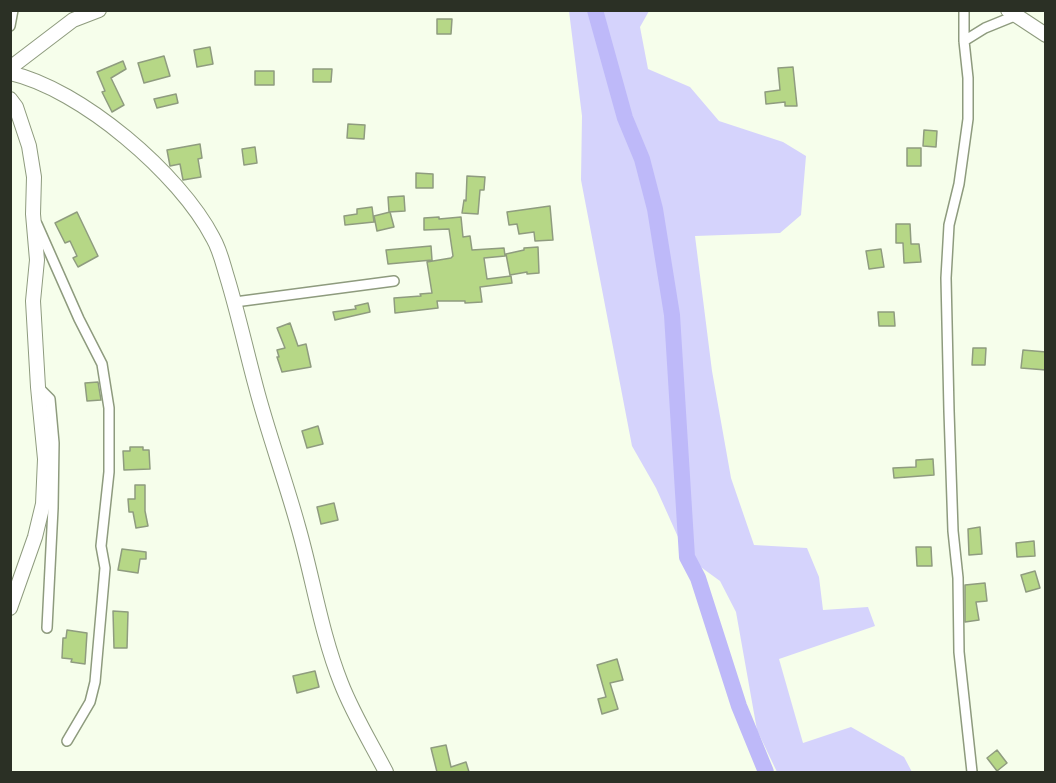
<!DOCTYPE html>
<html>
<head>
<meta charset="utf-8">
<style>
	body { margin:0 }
	#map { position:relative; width:1056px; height:783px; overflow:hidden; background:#f6feeb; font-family:Arial,sans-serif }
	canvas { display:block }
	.frame { position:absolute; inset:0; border:12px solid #2b3025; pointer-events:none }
</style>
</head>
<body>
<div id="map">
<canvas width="1056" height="783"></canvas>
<div class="frame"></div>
</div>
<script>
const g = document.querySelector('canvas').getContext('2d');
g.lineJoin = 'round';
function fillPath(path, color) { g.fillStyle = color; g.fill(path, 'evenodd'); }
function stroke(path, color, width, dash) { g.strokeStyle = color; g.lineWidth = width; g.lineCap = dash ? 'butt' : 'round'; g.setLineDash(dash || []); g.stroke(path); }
fillPath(new Path2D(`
	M569 11H649L640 27 648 69 690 87 719 121 783 142 806 156 801 215 780 233 695 236 712 371 731 478 754 545 807 548 819 577 823 610 868 607 875 626 779 659 803 743 851 727 904 757 912 772H777L757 730 736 612 720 581 687 557 656 488 632 446 581 180 582 116Z`), '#d5d3fc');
stroke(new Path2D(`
	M595 10 625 118 642 159 655 209 672 315 687 557 698 578 739 706 766 772`), '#beb9f9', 16);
const building = new Path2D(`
	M437 19H452L451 34H437Z
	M210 47 213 64 197 67 194 50Z
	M164 56 170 76 144 83 138 63Z
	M123 61 126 69 111 78 124 105 112 112 102 92 105 91 97 72Z
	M793 67 797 106H785V102L766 104 765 92 780 90 778 68Z
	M313 69H332L331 82H313Z
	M255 71H274V85H255Z
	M176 94 178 103 157 108 154 99Z
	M348 124 365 125 364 139 347 138Z
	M924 130 937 131 936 147 923 146Z
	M200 144 202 158 198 159 201 177 183 180 180 164 170 166 167 150Z
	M255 147 257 163 244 165 242 149Z
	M907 148H921V166H907Z
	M416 173 433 174V188H416Z
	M467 176 485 177 484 190H480L478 214 462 213 464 200 466 201Z
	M404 196 405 211 389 212 388 197Z
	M550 206 553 240 535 241 534 232 519 234 517 224 509 225 507 212Z
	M372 207 374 222 345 225 344 216 357 214V209Z
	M77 212 98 256 78 267 73 258 77 256 70 241 65 243 55 223Z
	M390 212 394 227 377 231 374 216Z
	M439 217V219L461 217 463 237 470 236 472 250 504 248 505 256 484 258 487 279 511 276 512 283 480 287 482 302 465 303V301H437L438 308 395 313 394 298 421 296 420 294 432 293 427 262 451 258 453 256 449 229 424 230V218Z
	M896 224H910L911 244H919L921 262 904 263 903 243H896Z
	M431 246 432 260 388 264 386 250Z
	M538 247 539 273 527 274V272L510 275 506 254 524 250V248Z
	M881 249 884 267 869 269 866 251Z
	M368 303 370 312 335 320 333 312 356 309 355 306Z
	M878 312H894L895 326H879Z
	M290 323 298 346 306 344 311 367 282 372 277 357H279L277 350 285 348 277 328Z
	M973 348H986L985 365H972Z
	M1023 350 1046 352V370L1021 368Z
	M98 382 101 400 87 401 85 383Z
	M318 426 323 444 307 448 302 431Z
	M130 447H143V450H149L150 469 124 470 123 451H130Z
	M933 459 934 475 894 478 893 468 916 467V460Z
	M135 485H145V511L148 526 136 528 133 512H129L128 499H135Z
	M334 503 338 520 321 524 317 507Z
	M980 527 982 554 969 555 968 529Z
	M1034 541 1035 556 1017 557 1016 543Z
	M916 547H931L932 566H917Z
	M122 549 146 552V559H140L138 573 118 570Z
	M1035 571 1040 588 1026 592 1021 575Z
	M985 583 987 601 976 602 979 620 965 622V585Z
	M113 611 128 612 127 648H114Z
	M67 630 87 633 85 664 71 662 72 659 62 658 63 638H66Z
	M617 659 623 680 610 683 618 709 602 714 598 699 606 697 597 665Z
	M315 671 319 687 297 693 293 676Z
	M446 745 451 767 466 762 469 772H437L431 748Z
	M997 750 1007 763 997 771 987 758Z`);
fillPath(building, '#b6d786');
stroke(building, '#8f9c7f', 1.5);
const street = new Path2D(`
	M964 10V41L968 78V119L959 184 949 225 946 278 949 411 953 531 958 578 959 652 972 772
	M10 26 13 10
	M964 41 985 28 1017 15
	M37 224 79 319 102 364 109 408V472L101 546 105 568 95 682 90 702 67 741
	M235 302 394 281
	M38 387 50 399 54 443 53 508 47 628`);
const secondary = new Path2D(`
	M1008 10 1046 35
	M10 68 73 20 99 10
	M10 73C81 89 180 174 213 238 220 250 223 264 227 277 238 313 246 350 256 387 268 433 285 479 298 526 313 578 321 633 341 683 353 714 371 743 386 772
	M10 99 16 107 29 146 34 177 33 214 37 260 33 301 38 387 45 459 43 504 35 537 10 608`);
stroke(street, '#8e9b7e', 12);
stroke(secondary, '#8e9b7e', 16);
stroke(street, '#fff', 9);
stroke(secondary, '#fff', 14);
</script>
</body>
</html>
